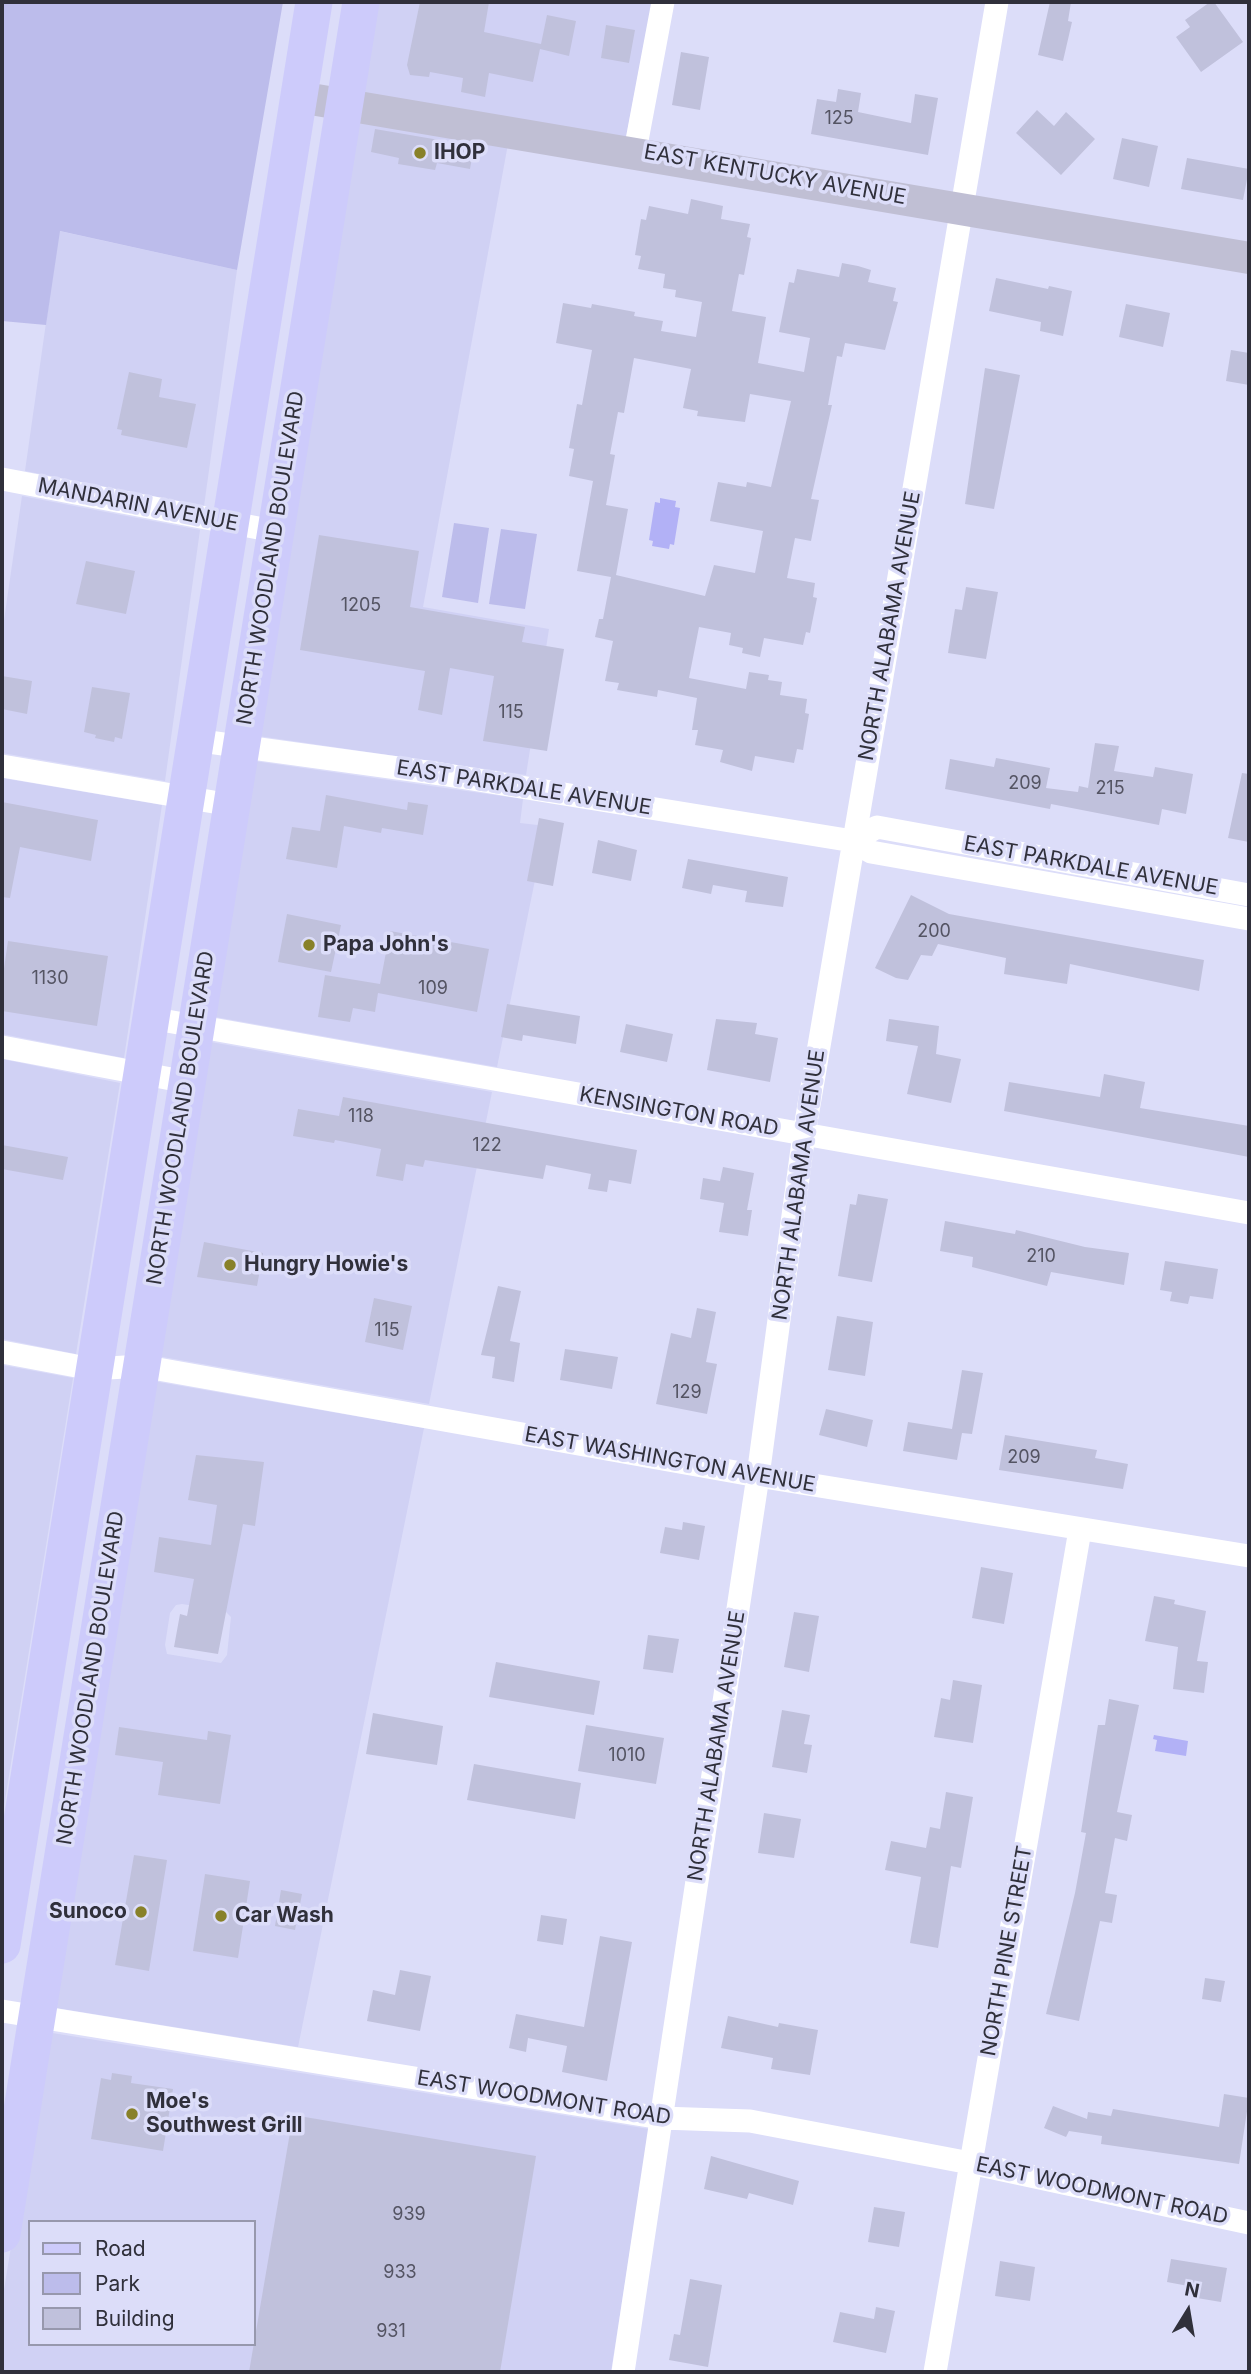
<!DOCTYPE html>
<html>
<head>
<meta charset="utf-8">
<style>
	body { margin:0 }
	#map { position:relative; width:1251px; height:2374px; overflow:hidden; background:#dcddf9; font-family:Inter,sans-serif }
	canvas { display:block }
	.frame { position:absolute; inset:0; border:4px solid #30303b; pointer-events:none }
	.legend { position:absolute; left:28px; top:2220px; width:228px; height:126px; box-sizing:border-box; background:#dcddf9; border:2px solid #9798ad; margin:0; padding:9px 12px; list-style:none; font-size:21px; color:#30303b }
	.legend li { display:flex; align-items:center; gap:14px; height:35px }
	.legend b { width:35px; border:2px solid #9798ad }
	.north { position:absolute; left:1153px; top:2276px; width:70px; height:70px; -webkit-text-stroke:5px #dcddf9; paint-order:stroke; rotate:11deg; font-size:19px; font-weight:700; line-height:28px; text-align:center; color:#30303b }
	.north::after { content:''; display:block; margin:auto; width:24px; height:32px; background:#30303b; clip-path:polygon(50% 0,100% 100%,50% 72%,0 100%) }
</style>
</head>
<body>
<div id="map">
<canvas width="1251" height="2374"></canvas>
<div class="frame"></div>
<ul class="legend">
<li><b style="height:9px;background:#cdcbfb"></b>Road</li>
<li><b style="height:19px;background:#bcbceb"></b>Park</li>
<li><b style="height:19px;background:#c0c1dc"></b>Building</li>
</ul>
<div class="north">N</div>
</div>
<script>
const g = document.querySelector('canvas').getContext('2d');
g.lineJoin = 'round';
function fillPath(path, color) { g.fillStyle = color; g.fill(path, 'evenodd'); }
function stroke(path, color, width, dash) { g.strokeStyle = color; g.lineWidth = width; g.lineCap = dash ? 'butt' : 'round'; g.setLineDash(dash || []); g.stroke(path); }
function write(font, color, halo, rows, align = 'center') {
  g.font = font + ' Inter,sans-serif'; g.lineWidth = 7; g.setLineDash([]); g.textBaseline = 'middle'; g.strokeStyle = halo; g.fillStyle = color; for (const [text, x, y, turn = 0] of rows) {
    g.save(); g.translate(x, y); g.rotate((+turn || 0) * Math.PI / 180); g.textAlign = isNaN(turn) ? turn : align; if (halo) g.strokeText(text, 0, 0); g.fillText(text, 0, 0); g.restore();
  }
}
fillPath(new Path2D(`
	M372 2H652L626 138 357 93Z
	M353 118 508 144 423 607 549 629 526 775 258 736Z
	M59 231 237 270 204 506 25 471Z
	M22 496 200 530 165 781 2 753V634Z
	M254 761 523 799 520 823 546 826 497 1067 215 1017Z
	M2 778 162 805 124 1058 2 1034Z
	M211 1042 492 1092 429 1404 157 1356Z
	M2 1059 120 1083 76 1354 2 1339Z
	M2 1365 73 1378 2 1819Z
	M153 1381 424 1428 298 2047 50 2007ZM182 1604 225 1611 231 1617 227 1655 221 1663 167 1654 165 1645 170 1613 176 1605Z
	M46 2032 649 2129 611 2372H2V2302ZM30 2222H254V2344H30Z`), '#d0d1f4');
fillPath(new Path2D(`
	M2 2H283L237 270 60 231 46 325 2 321Z
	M454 523 489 528 478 603 442 597Z
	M501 529 537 534 525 609 489 604Z`), '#bcbceb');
fillPath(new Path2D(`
	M660 498 676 501 675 507 680 508 674 545 670 544 669 549 652 546 653 541 649 540 655 502 660 503Z
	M1154 1735 1188 1741 1186 1756 1155 1751 1157 1740 1153 1739Z`), '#b2b1f6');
fillPath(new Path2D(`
	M420 2H489L484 32 541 44 547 15 576 21 569 56 540 49 533 82 489 73 485 97 461 92 463 78 430 72 429 77 410 75 407 65Z
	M1050 2H1071L1068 21 1072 22 1063 61 1038 55Z
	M1210 2H1214L1243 42 1201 72 1176 37 1190 27 1185 20Z
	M606 25 635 30 629 63 601 58Z
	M681 52 709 57 700 110 672 105Z
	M838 89 861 93 858 112 911 123 915 94 938 98 928 155 811 134 817 99 836 102Z
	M1037 110 1054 126 1066 112 1095 139 1061 175 1016 133Z
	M375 129 474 146 470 169 437 163 435 170 398 164 399 158 371 152Z
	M1122 138 1158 146 1149 187 1113 179Z
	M1187 158 1249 169 1243 200 1181 189Z
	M691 199 723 206 721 219 750 224 747 237 751 238 744 275 739 274 732 311 766 317 758 363 804 372 810 338 779 332 789 282 794 283 797 269 839 277 842 263 858 266 871 270 868 282 896 288 893 301 898 302 885 350 845 343 842 357 837 356 828 405H832L811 499 819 500 811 541 795 538 787 578 815 583 813 597 817 598 810 633 806 632 803 645 764 638 760 657 742 653 743 648 729 645 731 633 699 627 689 678 746 689 749 672 769 675 768 680 782 682 780 695 807 699 805 713 809 714 803 750 797 749 794 763 755 756 752 771 720 762 723 750 695 745 698 730H692L697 698 658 690 657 697 617 690 619 683 605 681 613 641 595 637 599 619H603L611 577 577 571 593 481 569 476 574 449 569 448 577 404 582 405 592 350 556 343 563 303 591 308 592 304 635 312 634 316 663 321 661 331 696 337 702 302 675 297 676 290 663 288 665 274 638 269 641 256 635 255 641 219 646 220 649 206 688 214ZM634 358 691 369 683 408 698 411 697 416 745 422 750 394 791 401 771 487 747 482 746 487 718 482 710 521 763 531 755 573 714 565 705 596 616 575 628 509 606 505 615 455 610 454 618 412 624 413Z
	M996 278 1048 289 1049 286 1072 291 1063 336 1040 331 1041 322 989 311Z
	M1126 304 1170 313 1163 347 1119 337Z
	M1231 350 1249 353V385L1226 381Z
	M985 368 1020 375 994 509 965 504Z
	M129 372 162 379 159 397 196 404 187 448 121 435 122 430 117 429Z
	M319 535 419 551 410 607 525 627 522 642 564 649 547 751 483 741 494 676 450 668 442 715 418 710 425 671 300 650Z
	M86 561 135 571 126 614 76 604Z
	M966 587 998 592 986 659 948 653 955 609 962 610Z
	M2 676 32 681 27 714 2 709Z
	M92 687 130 693 122 739 115 737 114 742 95 738 96 735 84 732Z
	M1095 743 1119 746 1114 771 1153 777 1155 767 1193 774 1186 814 1162 809 1159 825 1051 804 1050 809 945 789 950 759 994 767 996 758 1050 768 1046 788 1078 792 1079 786 1088 788Z
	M1242 773 1249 774V842L1228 838Z
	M326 795 407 810 408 802 428 805 423 835 382 828 381 833 344 826 337 868 286 859 292 827 320 831Z
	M2 802 98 820 91 861 20 847 10 898 2 897Z
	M539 818 564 823 553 886 527 881Z
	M598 840 637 850 631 881 592 873Z
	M688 859 788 877 783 907 745 902 747 891 713 885 711 894 682 888Z
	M911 895 949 914 1204 960 1199 991 1070 964 1067 984 1004 974 1006 958 938 944 932 956 921 955 908 980 896 978 875 968Z
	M287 914 341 925 331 972 278 962Z
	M390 931 489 949 477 1012 378 993 375 1012 353 1008 350 1022 318 1017 325 975 380 984Z
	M8 941 108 956 97 1026 2 1011V982Z
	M507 1004 580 1016 576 1044 523 1035 522 1041 501 1037Z
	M716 1019 757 1023 755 1034 778 1038 770 1082 707 1070Z
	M889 1019 939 1026 936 1054 961 1059 951 1103 907 1094 918 1046 886 1041Z
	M626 1024 673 1034 667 1062 620 1052Z
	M1104 1074 1145 1082 1140 1108 1249 1126V1157L1004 1111 1009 1082 1100 1097Z
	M343 1097 637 1150 631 1184 609 1180 607 1192 588 1189 591 1174 546 1165 543 1179 425 1160 423 1167 406 1164 403 1181 376 1176 381 1149 335 1140 334 1143 293 1136 298 1109 339 1116Z
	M2 1145 68 1157 63 1180 2 1169Z
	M723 1167 754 1173 747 1210H752L748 1236 719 1232 724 1203 700 1199 703 1178 720 1181Z
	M858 1194 888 1199 872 1282 838 1276 850 1204 856 1205Z
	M945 1221 1015 1234 1016 1230 1085 1247 1129 1253 1124 1285 1051 1272 1047 1286 972 1267 973 1257 940 1251Z
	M204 1242 263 1253 257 1286 197 1277Z
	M1165 1261 1218 1269 1213 1299 1190 1296 1188 1304 1170 1301 1172 1292 1160 1290Z
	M498 1286 521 1291 510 1341 520 1343 514 1382 492 1378 495 1357 481 1355Z
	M374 1298 412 1306 403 1350 365 1342Z
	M697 1308 716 1312 706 1362 717 1364 707 1414 656 1404 671 1333 691 1338Z
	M837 1316 873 1322 865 1376 828 1370Z
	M565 1349 618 1357 612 1389 560 1380Z
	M962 1370 983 1373 972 1434 962 1433 957 1460 903 1451 908 1422 952 1429Z
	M826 1409 873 1420 867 1447 819 1435Z
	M1005 1435 1097 1450 1095 1458 1128 1464 1123 1489 999 1470Z
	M196 1455 264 1462 255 1526 243 1524 218 1654 174 1647 180 1614 187 1616 194 1579 154 1572 159 1537 211 1545 217 1505 188 1500Z
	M683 1522 705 1526 699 1560 660 1553 665 1527 682 1530Z
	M981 1567 1013 1573 1004 1624 972 1618Z
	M1154 1596 1175 1600 1174 1604 1206 1611 1197 1661 1208 1662 1204 1693 1173 1689 1178 1647 1145 1641Z
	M794 1612 819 1616 809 1672 784 1667Z
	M648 1635 679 1639 673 1673 643 1669Z
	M496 1662 600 1681 594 1715 489 1697Z
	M953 1680 982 1685 973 1743 934 1737 941 1698 950 1700Z
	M1109 1699 1139 1705 1117 1812 1132 1815 1127 1841 1115 1838 1105 1893 1117 1895 1112 1923 1100 1921 1079 2021 1046 2014 1075 1893 1086 1833 1081 1832 1098 1725H1105Z
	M782 1710 810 1715 804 1744 812 1745 807 1773 772 1767Z
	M373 1713 443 1726 437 1765 366 1754Z
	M586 1725 664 1738 656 1784 578 1771Z
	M119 1727 207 1740 208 1731 231 1735 220 1804 158 1795 163 1762 115 1755Z
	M474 1764 581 1783 575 1819 467 1800Z
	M946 1792 973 1797 961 1868 951 1866 938 1948 910 1943 921 1877 885 1870 891 1841 926 1848 930 1827 940 1829Z
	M764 1813 801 1819 794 1858 758 1853Z
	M134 1855 167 1860 149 1971 115 1965Z
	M205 1874 250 1881 238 1958 193 1951Z
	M281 1890 302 1894 295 1930 275 1926Z
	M541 1915 567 1919 563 1945 537 1941Z
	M600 1936 632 1942 607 2081 562 2072 567 2046 528 2038 526 2052 509 2048 516 2014 584 2027Z
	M400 1970 431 1976 420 2031 367 2021 373 1990 395 1995Z
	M1205 1978 1225 1981 1221 2002 1202 1999Z
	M728 2016 778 2027 779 2023 818 2030 810 2075 771 2069 773 2058 721 2048Z
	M112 2073 132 2076 131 2083 173 2089 163 2151 91 2139 101 2078 111 2080Z
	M1224 2094 1249 2098 1239 2164 1101 2144 1102 2136 1069 2131 1066 2137 1044 2128 1053 2106 1087 2119 1088 2112 1111 2116 1113 2109 1219 2127Z
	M293 2115 536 2156 500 2372H249Z
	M711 2156 799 2181 793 2205 749 2193 747 2199 704 2189Z
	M874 2207 905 2212 899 2247 868 2242Z
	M1171 2259 1227 2268 1221 2302 1197 2298 1199 2288 1167 2282Z
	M1000 2261 1035 2267 1030 2301 995 2296Z
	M690 2279 722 2285 708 2367 669 2360 674 2334 680 2335Z
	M876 2307 895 2311 886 2353 833 2342 840 2312 874 2319Z`), '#c0c1dc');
stroke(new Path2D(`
	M635 151 663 2
	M2 479 274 531
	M194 740 441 774 853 841 871 852 1249 919
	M2 766 231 805
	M853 841 877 827 1249 895
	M150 1018 1249 1213
	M2 1047 187 1082
	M2 1352 92 1369 141 1366 758 1476 1249 1556
	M2 2011 661 2118 750 2121 970 2163 1249 2223
	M623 2372 758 1476 804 1134 997 2
	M935 2372 1080 1530`), '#fff', 23);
stroke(new Path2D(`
	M299 97 1249 258`), '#c0bfd4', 32);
stroke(new Path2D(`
	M2 1945 314 2
	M2 2234 361 2`), '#cdcbfb', 37);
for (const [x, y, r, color] of [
	[420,153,7,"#888129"],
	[309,945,7,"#888129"],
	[230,1265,7,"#888129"],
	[141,1912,7,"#888129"],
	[221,1916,7,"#888129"],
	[132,2114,7,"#888129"]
]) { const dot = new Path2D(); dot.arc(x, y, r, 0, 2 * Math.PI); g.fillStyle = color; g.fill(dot); stroke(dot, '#dcddf9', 2.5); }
write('18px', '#545463', null, [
	["125",839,119],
	["1205",361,606],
	["115",511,713],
	["209",1025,784],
	["215",1110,789],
	["200",934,932],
	["1130",50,979],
	["109",433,989],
	["118",361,1117],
	["122",487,1146],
	["210",1041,1257],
	["115",387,1331],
	["129",687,1393],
	["209",1024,1458],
	["1010",627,1756],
	["939",409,2215],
	["933",400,2273],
	["931",391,2332]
]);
write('bold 21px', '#30303b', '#dcddf9', [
	["IHOP",434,153],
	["Papa John's",323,945],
	["Hungry Howie's",244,1265],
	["Sunoco",127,1912,"right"],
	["Car Wash",235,1916],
	["Moe's",146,2102],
	["Southwest Grill",146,2126]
], 'left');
write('21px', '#30303b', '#dcddf9', [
	["EAST KENTUCKY AVENUE",775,175,10],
	["MANDARIN AVENUE",138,505,11],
	["NORTH WOODLAND BOULEVARD",271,558,-81],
	["NORTH ALABAMA AVENUE",890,626,-80],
	["EAST PARKDALE AVENUE",524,788,9],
	["EAST PARKDALE AVENUE",1091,866,10],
	["KENSINGTON ROAD",679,1112,10],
	["NORTH WOODLAND BOULEVARD",181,1118,-81],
	["NORTH ALABAMA AVENUE",799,1185,-82],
	["EAST WASHINGTON AVENUE",670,1460,10],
	["NORTH WOODLAND BOULEVARD",91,1678,-81],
	["NORTH ALABAMA AVENUE",717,1746,-81],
	["NORTH PINE STREET",1007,1951,-80],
	["EAST WOODMONT ROAD",544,2098,9],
	["EAST WOODMONT ROAD",1102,2191,12]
]);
</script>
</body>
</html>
